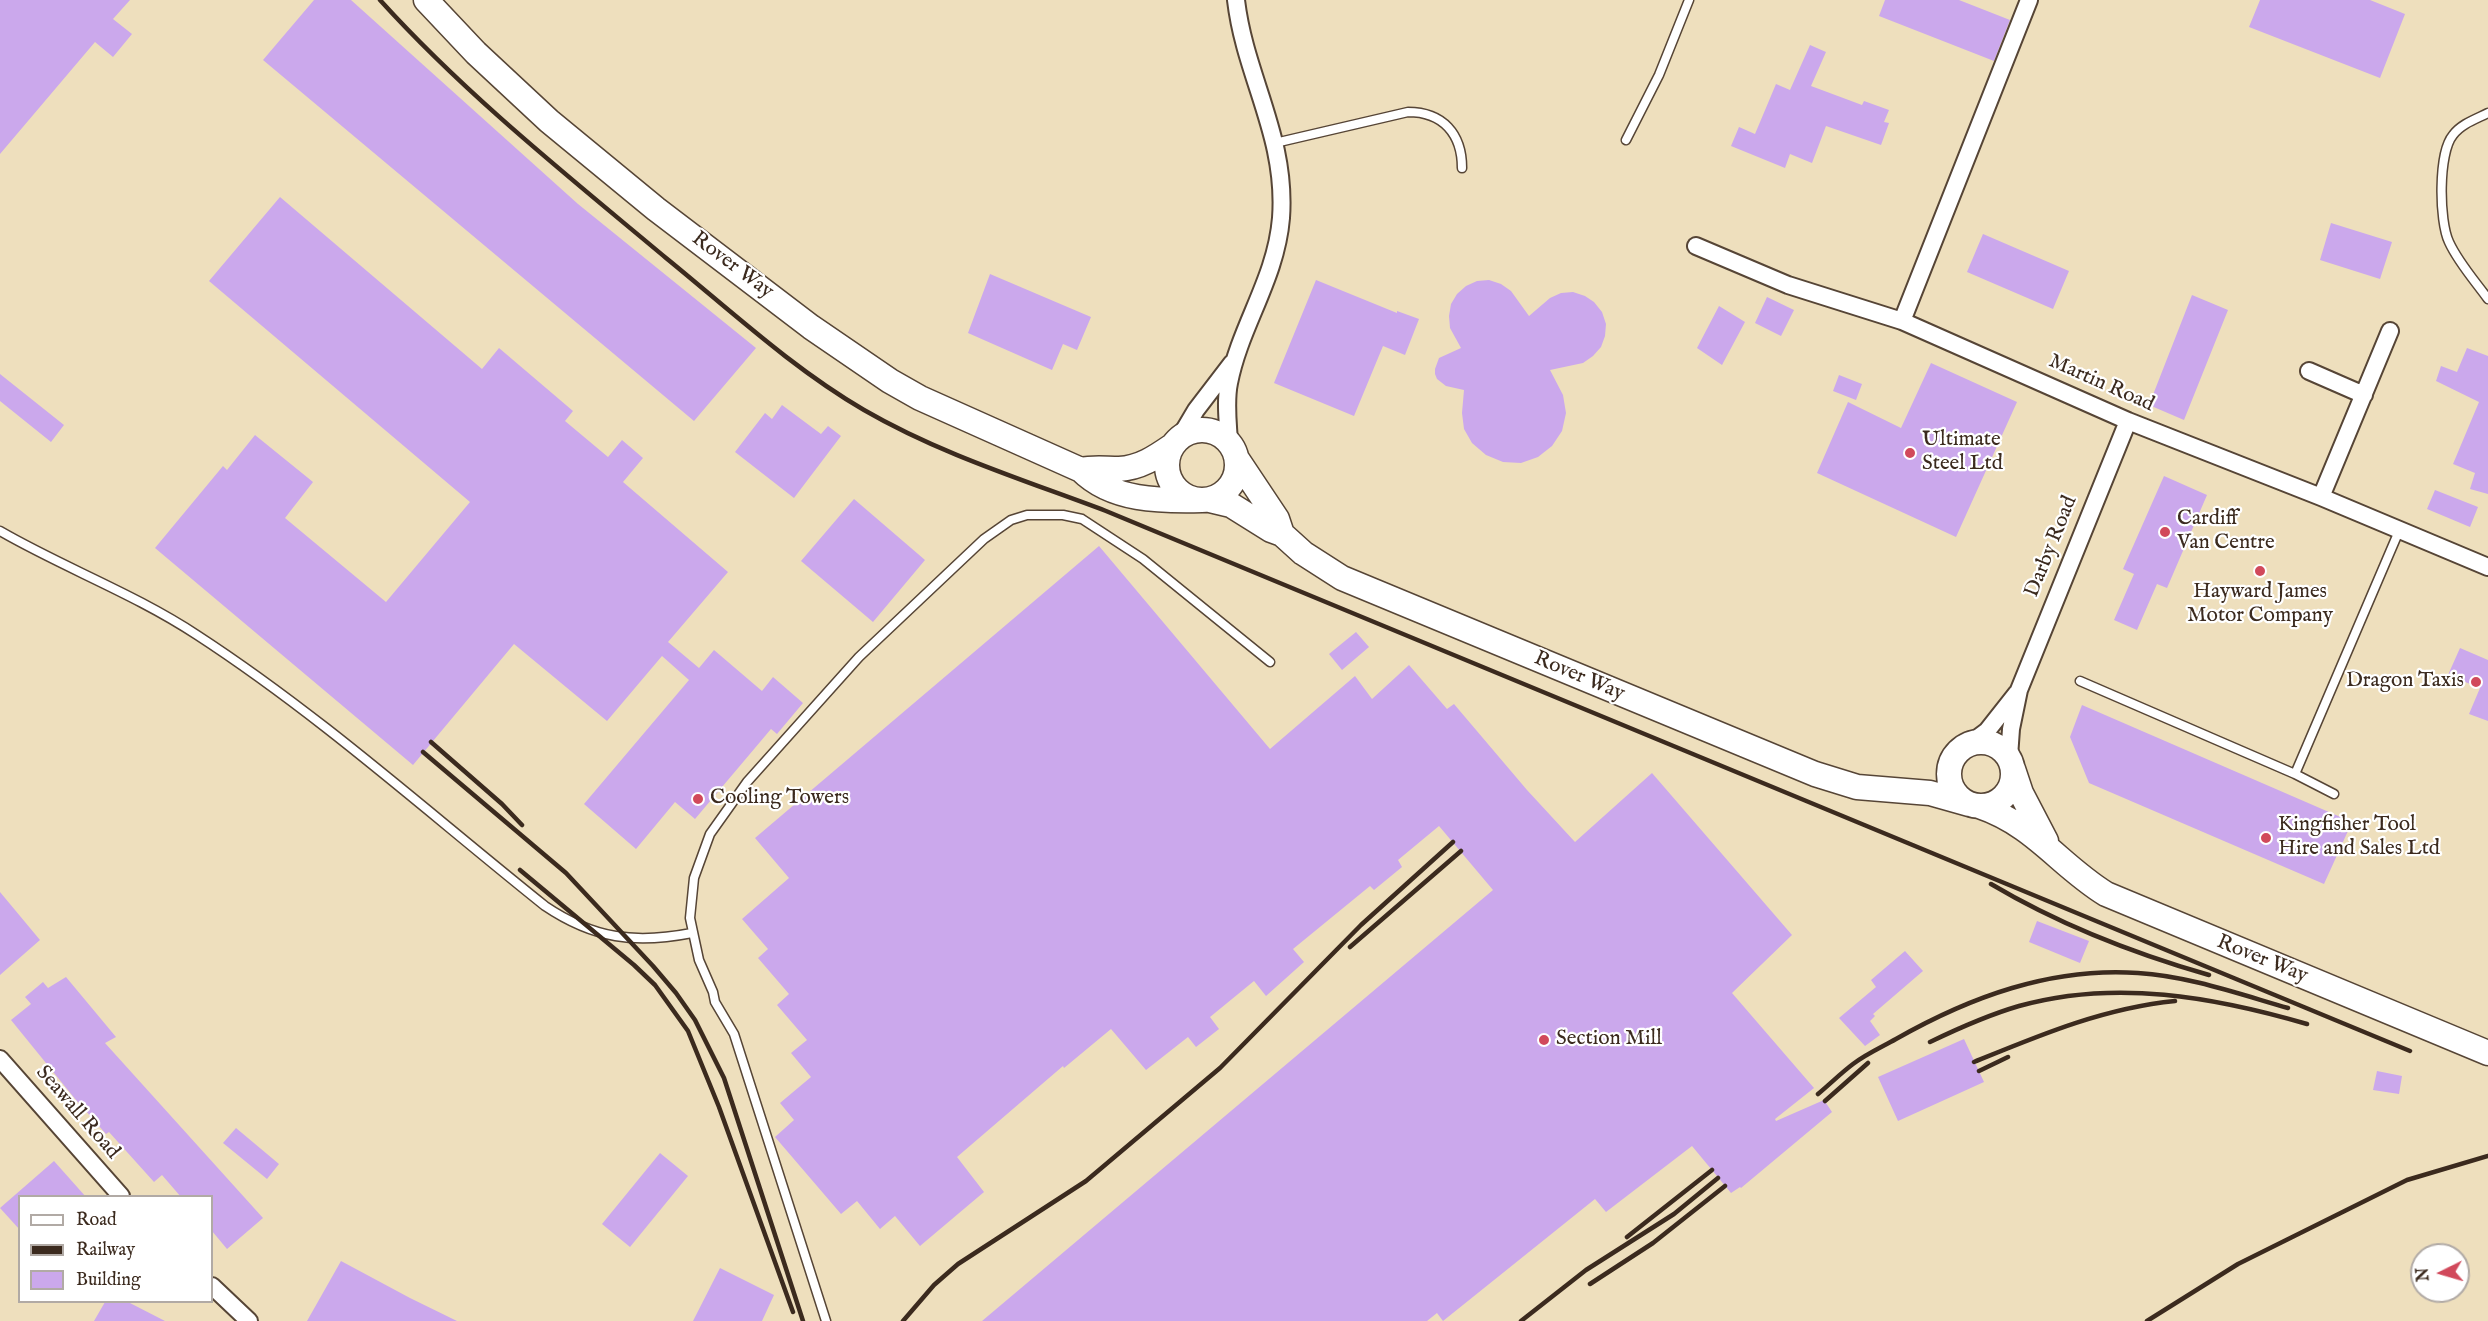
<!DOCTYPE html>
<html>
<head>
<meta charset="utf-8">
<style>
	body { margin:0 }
	#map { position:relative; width:2488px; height:1321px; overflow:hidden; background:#eedfbd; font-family:"IM FELL English",serif }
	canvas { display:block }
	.legend { position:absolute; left:18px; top:1195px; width:195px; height:108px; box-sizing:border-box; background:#fff; border:2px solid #b1aaa5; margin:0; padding:8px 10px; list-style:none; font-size:18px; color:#3b2a1e }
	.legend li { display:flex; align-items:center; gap:12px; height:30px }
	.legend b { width:30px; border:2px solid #b1aaa5 }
	.north { position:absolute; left:2410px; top:1243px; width:60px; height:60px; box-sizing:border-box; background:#fff; border:2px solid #b1aaa5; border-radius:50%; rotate:265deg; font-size:16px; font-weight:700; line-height:24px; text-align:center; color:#3b2a1e }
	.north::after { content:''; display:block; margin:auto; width:21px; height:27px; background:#d1495b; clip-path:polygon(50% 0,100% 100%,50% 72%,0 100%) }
</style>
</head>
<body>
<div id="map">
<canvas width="2488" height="1321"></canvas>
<ul class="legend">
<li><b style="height:8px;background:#fff"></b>Road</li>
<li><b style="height:8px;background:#3b2a1e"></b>Railway</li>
<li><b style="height:16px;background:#cba8ec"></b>Building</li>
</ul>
<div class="north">N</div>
</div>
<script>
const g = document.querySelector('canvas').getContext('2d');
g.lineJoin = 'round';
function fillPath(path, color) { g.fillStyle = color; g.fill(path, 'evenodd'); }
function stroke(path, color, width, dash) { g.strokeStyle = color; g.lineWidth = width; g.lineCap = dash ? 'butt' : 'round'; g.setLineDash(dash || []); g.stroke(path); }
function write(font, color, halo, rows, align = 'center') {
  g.font = font + ' "IM FELL English",serif'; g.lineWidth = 4.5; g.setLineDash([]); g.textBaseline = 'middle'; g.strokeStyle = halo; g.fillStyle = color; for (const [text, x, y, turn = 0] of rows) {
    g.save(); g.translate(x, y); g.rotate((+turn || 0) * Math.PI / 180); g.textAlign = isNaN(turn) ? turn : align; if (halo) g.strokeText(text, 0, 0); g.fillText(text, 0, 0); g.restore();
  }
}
fillPath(new Path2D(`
	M0 0H130L113 19 132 34 113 57 95 42 0 154Z
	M314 0H351L578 204 756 348 694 421 263 60Z
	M1885 0H1959L2010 20 1994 61 1879 16Z
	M2260 0H2370L2405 14 2380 78 2249 27Z
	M1810 45 1826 52 1811 86 1862 105 1864 101 1889 110 1884 122 1889 123 1881 145 1826 126 1812 163 1790 154 1785 168 1731 146 1739 127 1755 134 1776 84 1790 90Z
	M280 197 482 369 499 348 573 411 565 421 608 457 622 440 643 458 623 482 728 572 668 642 699 668 714 650 762 691 773 677 803 703 777 734 771 729 695 819 675 802 636 849 584 804 689 680 662 656 607 721 514 644 413 765 155 548 223 466 227 470 255 435 313 482 285 518 386 602 470 502 209 281Z
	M2331 223 2392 242 2380 279 2320 260Z
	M1983 234 2069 271 2053 309 1967 272Z
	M990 274 1091 317 1077 350 1063 344 1052 370 968 333Z
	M1316 280 1397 313V311L1419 319 1405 355 1383 346 1354 416 1274 383Z
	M1489 280 1501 284 1511 291 1529 316 1550 298 1561 293 1573 292 1585 296 1594 302 1602 312 1606 324 1605 336 1601 347 1593 356 1583 363 1550 370 1563 395 1566 413 1562 431 1552 446 1538 457 1521 463 1503 462 1486 455 1472 443 1464 429 1462 413 1464 390 1446 386 1437 379 1435 374V369L1439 358 1461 348 1450 328 1449 316 1451 304 1457 294 1466 286 1477 281Z
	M2192 295 2228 310 2184 420 2149 405Z
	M1767 297 1794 310 1781 336 1755 323Z
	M1719 306 1745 322 1722 365 1697 348Z
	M2467 348 2488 356V494L2470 489 2475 473 2453 464 2479 402 2436 381 2441 366 2457 372Z
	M1931 363 2017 402 1956 537 1817 473 1848 402 1901 428Z
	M0 374 64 425 51 442 0 401Z
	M1839 375 1862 384 1856 400 1833 391Z
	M782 405 821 434 828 426 841 436 794 498 735 452 765 413 772 419Z
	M2164 476 2207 495 2167 588 2157 584 2137 630 2114 620 2134 574 2123 569Z
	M2435 490 2478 507 2470 527 2427 509Z
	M854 499 925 560 873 622 801 561Z
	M1099 546 1270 749 1355 676 1372 699 1409 665 1447 709 1454 704 1527 790 1575 842 1652 773 1792 935 1732 993 1814 1088 1775 1119 1776 1121 1824 1100 1832 1112 1741 1188 1740 1187 1731 1193 1692 1146 1606 1212 1595 1199 1443 1321 1437 1313 1427 1321H982L1493 890 1439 826 1398 860 1402 867 1374 890 1370 886 1293 949 1304 962 1266 996 1254 981 1210 1017 1219 1029 1196 1047 1188 1037 1146 1070 1111 1029 1064 1068 1063 1066 957 1157 984 1192 920 1246 895 1216 880 1229 857 1201 841 1214 775 1137 794 1120 780 1103 811 1077 791 1053 807 1040 777 1005 789 994 758 958 768 949 742 919 789 878 755 838Z
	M1356 632 1369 647 1342 670 1329 654Z
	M2460 648 2488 660V721L2469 714 2480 688 2448 675Z
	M2082 705 2352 822 2324 884 2089 783 2070 737Z
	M0 892 40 940 0 975Z
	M2037 921 2089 941 2080 963 2029 942Z
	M1905 951 1923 971 1873 1014 1875 1016 1870 1021 1880 1035 1865 1046 1839 1018 1876 987 1871 980Z
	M66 977 116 1037 105 1043 263 1218 227 1249 212 1231V1197H181L162 1175 154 1182 109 1132 106 1134 85 1110 90 1106 84 1109 76 1100 11 1020 31 1004 25 997 43 982 48 988Z
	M1964 1039 1984 1082 1898 1121 1878 1077Z
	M2377 1071 2402 1076 2399 1094 2373 1090Z
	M236 1128 279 1164 267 1179 223 1143Z
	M660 1153 688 1176 630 1247 602 1224Z
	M54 1161 86 1197H20V1230L0 1208Z
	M341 1261 410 1298 457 1321H307Z
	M720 1268 774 1295 762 1321H693Z
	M105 1302H128L165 1321H94Z`), '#cba8ec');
const lane = new Path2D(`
	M2488 113C2476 119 2461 124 2453 135 2438 153 2439 221 2449 242 2458 262 2475 281 2488 299
	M1626 140 1659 75 1689 0
	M1275 143 1408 112C1443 112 1462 134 1462 168
	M0 531C64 568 135 594 197 635 320 715 431 815 545 906 594 939 635 944 692 933
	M2080 681 2295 774 2399 531
	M2295 774 2334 794
	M826 1321 734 1034 715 1002 713 992 699 960 690 918 694 878 710 834 747 782 859 657 984 539 1011 520 1027 515H1063L1082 519 1143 559 1270 662`);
const street = new Path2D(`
	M1696 246 1788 285 1902 321 2128 421 2321 497 2488 567
	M1902 321 2029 0
	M2309 371 2364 395
	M1180 437 1196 410 1232 363
	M1229 442C1228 423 1225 402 1229 383 1240 326 1276 279 1281 218 1287 136 1245 77 1236 0
	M2321 497 2390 331
	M1971 743 1987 731 2017 693
	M2009 757 2011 729 2019 690 2128 421
	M0 1059 121 1196
	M212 1286 249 1321`);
const secondary = new Path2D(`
	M426 0 476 53 549 121 656 209 811 327 890 381 920 398 1081 470C1112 501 1160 501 1202 500
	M1167 465a35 35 0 1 1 70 0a35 35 0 1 1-70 0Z
	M1237 459 1277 519 1282 534
	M1081 470C1094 467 1106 469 1119 469 1140 468 1156 457 1172 446
	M1210 500 1231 505 1271 530 1282 534 1303 553 1342 578 1815 774 1857 787 1930 793 1969 804
	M1949 774a32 32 0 1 1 64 0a32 32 0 1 1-64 0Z
	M2013 769 2021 793 2046 841
	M1979 806C2035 825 2059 865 2106 894L2488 1053`);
stroke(lane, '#564536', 11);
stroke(street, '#564536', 20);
stroke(secondary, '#564536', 27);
stroke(lane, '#fff', 8);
stroke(street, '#fff', 16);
stroke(secondary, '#fff', 24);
stroke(new Path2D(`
	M380 0C466 95 568 176 666 258 730 310 792 368 864 410 940 454 1024 480 1106 511L2410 1051
	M431 742 502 804 522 825
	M423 752 566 873 653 966 676 993 695 1020 724 1078 803 1321
	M520 870 634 965 655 985 688 1031 719 1107 793 1312
	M1991 884C2060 925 2132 953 2209 975
	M1350 947 1461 851
	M1930 1042C1959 1028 1988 1015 2019 1006 2115 979 2214 997 2307 1024
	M1974 1062C2040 1035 2104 1008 2175 1001
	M1979 1071 2008 1057
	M1818 1094C1830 1084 1841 1073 1853 1064 1866 1054 1882 1047 1896 1039 1970 997 2051 967 2138 973 2188 976 2239 994 2288 1008
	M1825 1101 1868 1063
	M1627 1237 1712 1170
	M1590 1284 1653 1243 1725 1186
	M903 1321 934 1285 958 1264 1086 1181 1220 1068 1361 925 1453 842
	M1521 1321 1586 1270 1674 1214 1718 1178
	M2147 1321 2238 1264 2407 1180 2488 1156`), '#3b2a1e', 4.5);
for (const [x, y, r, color] of [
	[1910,453,6,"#d1495b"],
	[2165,532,6,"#d1495b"],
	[2260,571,6,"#d1495b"],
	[2476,682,6,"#d1495b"],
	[698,799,6,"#d1495b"],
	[2266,838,6,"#d1495b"],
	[1544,1040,6,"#d1495b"]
]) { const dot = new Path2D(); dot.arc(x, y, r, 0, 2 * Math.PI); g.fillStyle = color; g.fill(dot); stroke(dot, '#fff', 2); }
write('21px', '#3b2a1e', '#fff', [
	["Rover Way",732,266,37],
	["Martin Road",2101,384,24],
	["Darby Road",2052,547,-68],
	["Rover Way",1579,677,23],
	["Rover Way",2262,960,22],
	["Seawall Road",77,1113,49]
]);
write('21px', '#3b2a1e', '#fff', [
	["Ultimate",1922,441],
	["Steel Ltd",1922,465],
	["Cardiff",2177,520],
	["Van Centre",2177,544],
	["Hayward James",2260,593,"center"],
	["Motor Company",2260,617,"center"],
	["Dragon Taxis",2464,682,"right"],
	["Cooling Towers",710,799],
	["Kingfisher Tool",2278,826],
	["Hire and Sales Ltd",2278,850],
	["Section Mill",1556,1040]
], 'left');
</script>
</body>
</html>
